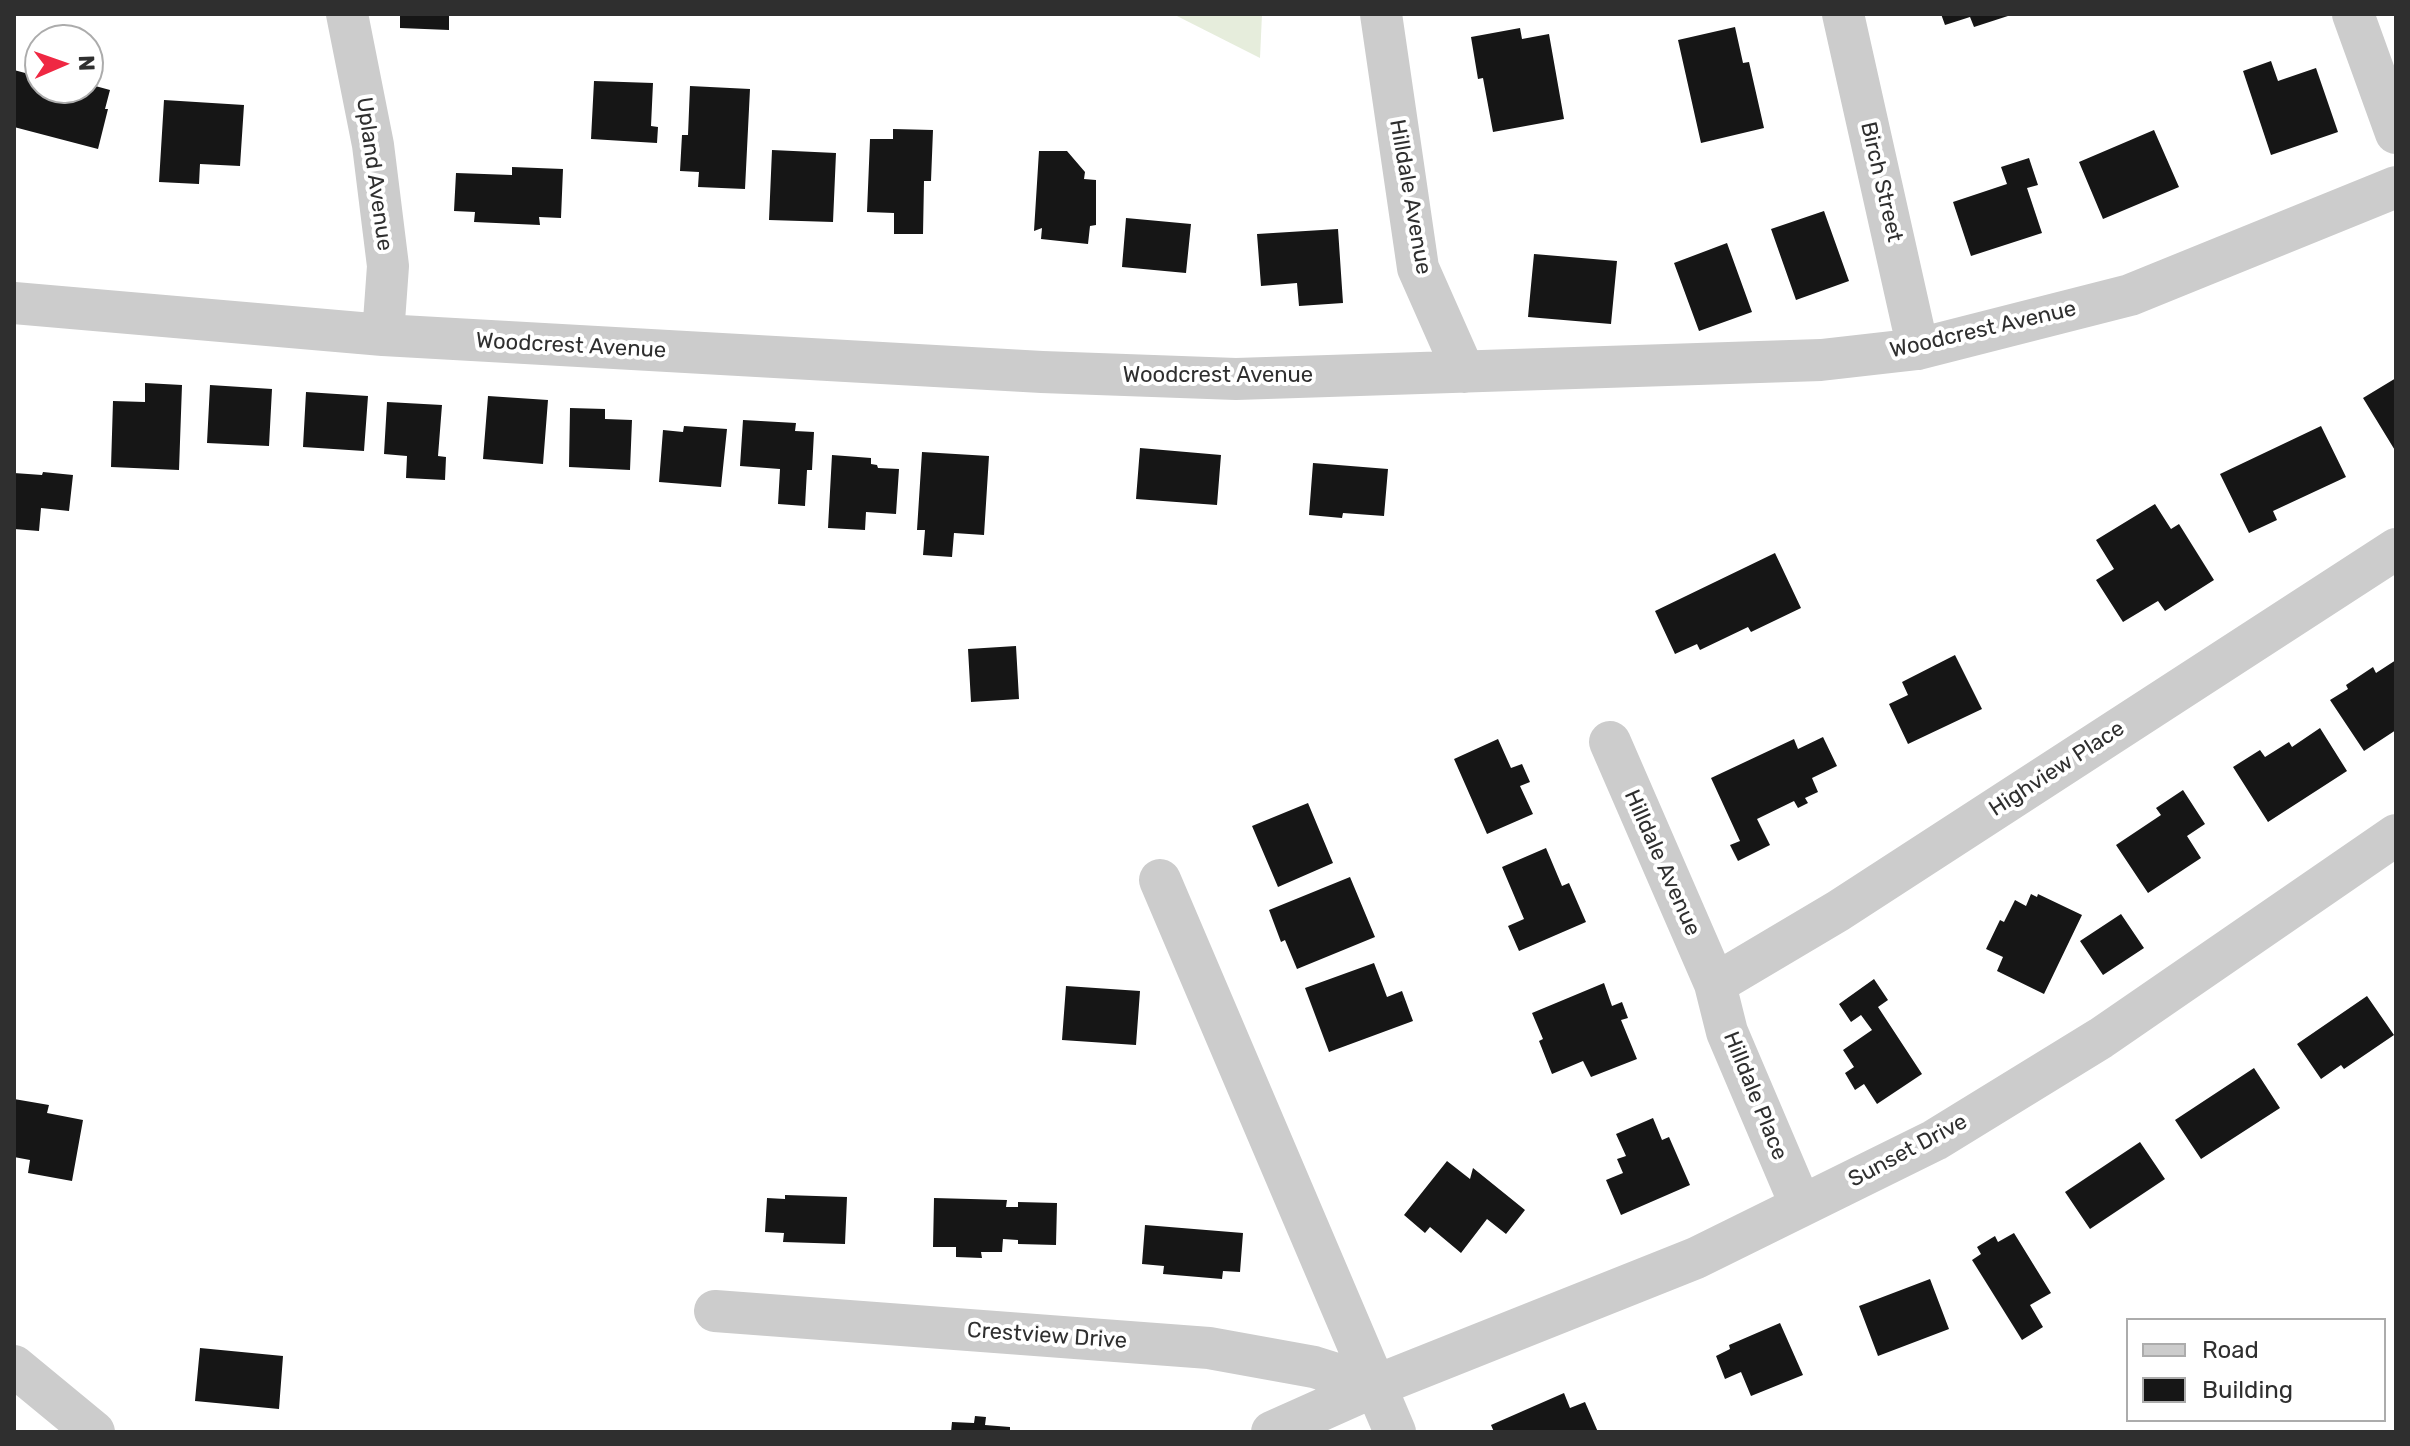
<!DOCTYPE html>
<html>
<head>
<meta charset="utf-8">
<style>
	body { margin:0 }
	#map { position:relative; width:2410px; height:1446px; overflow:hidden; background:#fff; font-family:Rubik,sans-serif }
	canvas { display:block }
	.frame { position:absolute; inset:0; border:16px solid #2f2f2f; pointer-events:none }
	.legend { position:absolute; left:2126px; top:1318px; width:260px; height:104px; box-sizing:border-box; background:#fff; border:2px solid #acacac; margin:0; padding:10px 14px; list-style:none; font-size:24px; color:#2f2f2f }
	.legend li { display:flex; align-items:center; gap:16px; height:40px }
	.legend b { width:40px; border:2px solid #acacac }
	.north { position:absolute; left:24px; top:24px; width:80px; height:80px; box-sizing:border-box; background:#fff; border:2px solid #acacac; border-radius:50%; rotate:88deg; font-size:22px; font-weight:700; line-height:32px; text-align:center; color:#2f2f2f }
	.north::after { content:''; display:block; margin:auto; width:28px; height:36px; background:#ef2843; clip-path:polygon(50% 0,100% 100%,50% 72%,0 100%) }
</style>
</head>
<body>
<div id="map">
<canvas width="2410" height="1446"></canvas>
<div class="frame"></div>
<ul class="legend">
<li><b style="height:10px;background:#ccc"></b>Road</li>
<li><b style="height:22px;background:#161616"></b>Building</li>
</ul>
<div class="north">N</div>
</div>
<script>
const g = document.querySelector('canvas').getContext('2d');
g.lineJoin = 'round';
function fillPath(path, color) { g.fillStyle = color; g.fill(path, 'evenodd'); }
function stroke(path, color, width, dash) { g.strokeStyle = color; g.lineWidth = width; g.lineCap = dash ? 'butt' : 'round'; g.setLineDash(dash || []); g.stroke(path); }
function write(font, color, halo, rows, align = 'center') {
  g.font = font + ' Rubik,sans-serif'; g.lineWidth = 8; g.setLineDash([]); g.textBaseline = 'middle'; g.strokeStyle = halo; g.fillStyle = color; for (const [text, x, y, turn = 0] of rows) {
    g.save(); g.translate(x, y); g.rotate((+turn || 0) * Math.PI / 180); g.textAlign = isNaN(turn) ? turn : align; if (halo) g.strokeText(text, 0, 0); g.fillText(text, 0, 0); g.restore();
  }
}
fillPath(new Path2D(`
	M1173 14H1262L1260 58Z`), '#e6eddc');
fillPath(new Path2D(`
	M400 14H449V30L400 28Z
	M1941 14H2011V15L1974 27 1970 17 1945 25Z
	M1735 27 1743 63 1749 62 1764 128 1701 143 1678 40Z
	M1520 28 1522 39 1549 34 1564 119 1493 132 1483 78 1478 79 1471 37Z
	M2271 61 2278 81 2316 68 2338 132 2271 155 2243 71Z
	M14 70 40 77V88H88V84L110 90 105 109H108L98 149 14 127Z
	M594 81 653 83 651 126 658 127 657 143 591 139Z
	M690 86 750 89 745 189 698 187 699 172 680 171 682 135H688Z
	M164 100 244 105 240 166 200 164 199 184 159 182Z
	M893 129 933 130 931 181H924L923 234H894V213L867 212 870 139H893Z
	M2154 130 2179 187 2103 219 2079 162Z
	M772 150 836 153 833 222 769 220Z
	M1039 151H1067L1085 172 1084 179 1096 180V225L1090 226 1088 244 1041 239 1042 228 1034 231Z
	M2029 158 2038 185 2027 188 2042 233 1971 256 1953 202 2007 184 2001 167Z
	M512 167 563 169 561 218 539 217 540 225 474 222 475 212 454 211 456 173 512 175Z
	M1824 211 1849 281 1796 300 1771 229Z
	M1126 218 1191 224 1186 273 1122 267Z
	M1338 229 1343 303 1299 306 1297 283 1261 286 1257 234Z
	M1727 243 1752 312 1699 331 1674 263Z
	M1534 254 1617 261 1611 324 1528 317Z
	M2396 378V452L2363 398Z
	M145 383 182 385 179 470 111 467 113 401 145 402Z
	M210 385 272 389 269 446 207 443Z
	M306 392 368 396 364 451 303 447Z
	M488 396 548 400 543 464 483 459Z
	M387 402 442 405 438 456 446 457 445 480 406 478 407 456 384 454Z
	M570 408 605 409V419L632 420 630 470 569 467Z
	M743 420 796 423 795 431 814 432 812 470H807L805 506 778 504 780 469 740 466Z
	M684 426 727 429 721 487 659 482 663 430 683 432Z
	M2321 426 2346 477 2273 511 2277 520 2249 533 2220 474Z
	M1140 448 1221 455 1217 505 1136 499Z
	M922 452 989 456 984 535 954 533 952 557 923 555 925 530H917Z
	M832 455 871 458V464L877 465 878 468 899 469 896 514 866 512 865 530 828 528Z
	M1313 463 1388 469 1384 516 1343 513 1342 518 1309 515Z
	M43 472 73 475 69 511 41 508 39 531 14 529V473L42 475Z
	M2155 504 2171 529 2179 524 2214 580 2165 611 2158 601 2123 622 2096 580 2114 569 2096 540Z
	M1775 553 1801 608 1751 632 1748 627 1700 650 1697 644 1675 654 1655 611Z
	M1016 646 1019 699 971 702 968 649Z
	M1955 655 1982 709 1908 744 1889 704 1908 695 1902 682Z
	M2396 660V730L2364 751 2330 700 2348 689 2346 685 2373 667 2376 673Z
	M2320 728 2347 771 2268 822 2233 767 2260 750 2265 757 2289 742 2292 747Z
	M1823 737 1837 766 1812 778 1818 792 1805 798 1808 803 1798 808 1794 801 1757 819 1770 845 1738 861 1730 845 1740 841 1711 778 1794 739 1798 749Z
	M1498 739 1511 768 1522 764 1530 782 1520 786 1533 814 1487 834 1454 759Z
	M2183 790 2205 824 2187 836 2201 858 2148 893 2116 845 2161 815 2156 808Z
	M1308 803 1333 863 1278 887 1252 826Z
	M1546 848 1562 886 1569 883 1586 922 1519 951 1508 926 1524 919 1502 867Z
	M1350 877 1375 937 1297 969 1285 940 1281 942 1269 910Z
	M2031 894 2037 897 2038 894 2082 915 2044 994 1997 971 2003 957 1986 949 2000 920 2004 922 2015 900 2026 906Z
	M2121 914 2144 948 2103 975 2080 941Z
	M1374 963 1387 997 1402 991 1413 1021 1329 1052 1305 988Z
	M1874 979 1888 1000 1878 1007 1922 1074 1877 1104 1864 1084 1855 1090 1845 1073 1854 1067 1843 1050 1872 1030 1861 1015 1851 1022 1839 1004Z
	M1604 983 1612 1006 1622 1002 1628 1018 1621 1020 1637 1059 1591 1077 1583 1061 1552 1074 1539 1041 1543 1039 1532 1013Z
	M1066 986 1140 991 1136 1045 1062 1040Z
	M2367 996 2394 1035 2344 1069 2341 1065 2321 1079 2297 1044Z
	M2254 1068 2280 1108 2201 1159 2175 1120Z
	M14 1099 49 1105 47 1113 83 1120 72 1181 28 1173 30 1160 14 1157Z
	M1653 1118 1662 1140 1669 1137 1690 1185 1621 1215 1606 1180 1623 1173 1617 1159 1626 1156 1616 1134Z
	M2140 1142 2165 1179 2090 1229 2065 1192Z
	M1447 1161 1470 1179 1473 1168 1525 1210 1506 1234 1487 1219 1461 1253 1430 1227 1425 1233 1404 1215Z
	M785 1195 847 1197 845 1244 783 1242 784 1233 765 1232 767 1198 785 1199Z
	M934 1198 1007 1200 1006 1207H1018V1202L1057 1203 1056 1245 1018 1244V1240L1003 1239 1002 1252H981L982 1258 956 1257V1247H933Z
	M1145 1225 1243 1233 1240 1272 1223 1271 1222 1279 1163 1274 1164 1266 1142 1264Z
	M2014 1233 2051 1293 2030 1305 2043 1327 2022 1340 1972 1260 1981 1254 1977 1247 1995 1236 1998 1242Z
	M1930 1279 1949 1329 1878 1356 1859 1306Z
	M1780 1323 1803 1375 1751 1396 1741 1372 1725 1379 1716 1356 1730 1349 1729 1345Z
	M200 1348 283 1356 279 1409 195 1401Z
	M1564 1393 1570 1408 1585 1402 1598 1432H1494L1491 1425Z
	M975 1416 986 1417 985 1425 1010 1427V1432H951L952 1422 974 1423Z`), '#161616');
stroke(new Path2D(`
	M347 14 373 145 388 266 383 335
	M1381 14 1418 268 1464 372
	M1843 14 1918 349
	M2353 14 2396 133
	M14 303 383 335 1042 372 1236 379 1821 360 1918 349 2130 295 2396 187
	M1610 742 1715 984 1727 1032 1801 1206
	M1160 880 1395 1432
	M1715 984 1838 911 2396 549
	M715 1311 1209 1348 1314 1367 1375 1386
	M14 1366 94 1432
	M1272 1432 1375 1386 1696 1258 1935 1140 2101 1038 2396 835`), '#ccc', 42);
write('22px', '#2f2f2f', '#fff', [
	["Upland Avenue",374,174,82],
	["Birch Street",1881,182,77],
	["Hilldale Avenue",1410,197,80],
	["Woodcrest Avenue",1983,330,-13],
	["Woodcrest Avenue",571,346,3],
	["Woodcrest Avenue",1218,376],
	["Highview Place",2057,769,-33],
	["Hilldale Avenue",1662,863,66],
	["Hilldale Place",1755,1096,68],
	["Sunset Drive",1908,1151,-28],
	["Crestview Drive",1047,1336,4]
]);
</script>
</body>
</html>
